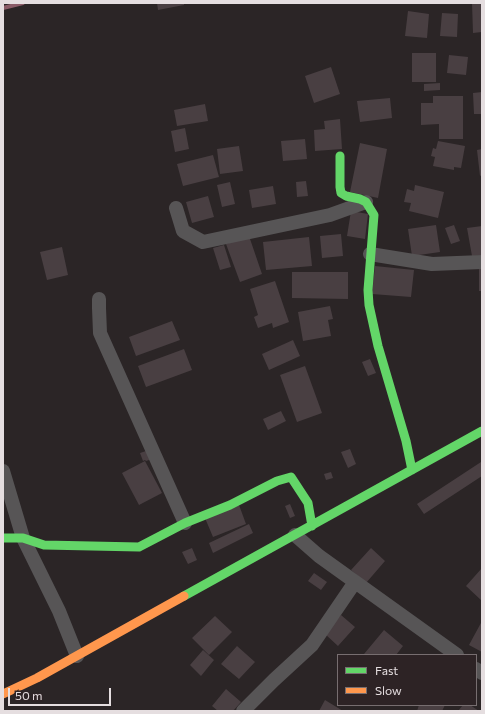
<!DOCTYPE html>
<html>
<head>
<meta charset="utf-8">
<style>
	body { margin:0 }
	#map { position:relative; width:485px; height:714px; overflow:hidden; background:#2b2526; font-family:Commissioner,sans-serif }
	canvas { display:block }
	.frame { position:absolute; inset:0; border:4px solid #e5dee0; pointer-events:none }
	.legend { position:absolute; left:337px; top:654px; width:140px; height:52px; box-sizing:border-box; background:#2d2325; border:1px solid #776e70; margin:0; padding:5px 7px; list-style:none; font-size:12px; color:#e5dee0 }
	.legend li { display:flex; align-items:center; gap:8px; height:20px }
	.legend b { width:20px; border:1px solid #776e70 }
	.scale { position:absolute; left:8px; top:688px; width:103px; height:18px; box-sizing:border-box; border:2px solid #e5dee0; border-top:0; padding-left:5px; font-size:12px; line-height:14px; white-space:nowrap; color:#e5dee0; -webkit-text-stroke:3px #2d2325; paint-order:stroke }
</style>
</head>
<body>
<div id="map">
<canvas width="485" height="714"></canvas>
<div class="frame"></div>
<ul class="legend">
<li><b style="height:5px;background:#63d668"></b>Fast</li>
<li><b style="height:5px;background:#ff974d"></b>Slow</li>
</ul>
<div class="scale">50 m</div>
</div>
<script>
const g = document.querySelector('canvas').getContext('2d');
g.lineJoin = 'round';
function stroke(path, color, width, dash) { g.strokeStyle = color; g.lineWidth = width; g.lineCap = dash ? 'butt' : 'round'; g.setLineDash(dash || []); g.stroke(path); }
function fillPath(path, color) { g.fillStyle = color; g.fill(path, 'evenodd'); }
stroke(new Path2D(`
	M3 8 23 3`), '#8b5c68', 4);
fillPath(new Path2D(`
	M157 3H184V5L158 10Z
	M472 3H482V32L473 33Z
	M408 11 429 14 427 38 405 36Z
	M442 13 458 14 457 37 440 36Z
	M412 53H436V82H412Z
	M449 55 468 57 466 75 447 73Z
	M331 67 340 94 314 103 305 76Z
	M440 83V90L424 91V84Z
	M482 92V114H474L473 93Z
	M433 96H463V139H439V124L421 125V103H433Z
	M390 98 392 118 360 122 357 101Z
	M205 104 208 121 177 126 174 110Z
	M340 119 342 149 315 151 314 130 325 129 324 121Z
	M185 128 189 149 175 152 171 131Z
	M305 139 307 159 283 161 281 141Z
	M438 141 465 146 461 168 454 167V170L433 166 435 157 431 156 433 148 436 149Z
	M360 143 387 149 378 198 350 192Z
	M239 146 243 171 220 174 217 149Z
	M482 149V175L480 176 477 150Z
	M213 155 219 177 183 186 177 164Z
	M306 181 308 196 297 197 296 182Z
	M230 182 235 204 222 207 217 185Z
	M415 185 444 192 438 218 409 211 411 203 404 202 407 189 414 191Z
	M273 186 276 204 252 208 249 190Z
	M208 196 214 217 192 223 186 202Z
	M351 211 368 214 365 239 347 236Z
	M436 225 440 252 412 256 408 229Z
	M454 225 460 241 451 244 445 228Z
	M482 226V255L472 256 467 228Z
	M341 234 343 256 322 258 320 236Z
	M249 236 262 274 240 282 226 244Z
	M309 237 312 266 266 270 263 242Z
	M224 245 231 267 220 270 213 248Z
	M62 247 68 275 47 280 40 252Z
	M479 264H482V291H479Z
	M375 266 414 270 411 297 372 294Z
	M292 272H348V299L292 298Z
	M275 281 289 322 273 328 272 323 258 328 254 317 258 315 250 289Z
	M330 306 333 319 328 320 331 336 303 341 298 312Z
	M172 321 180 340 136 356 129 337Z
	M293 340 300 356 269 370 262 354Z
	M184 349 192 370 146 387 138 366Z
	M370 359 376 373 368 376 362 362Z
	M305 366 322 413 297 422 280 375Z
	M281 411 286 421 268 430 263 419Z
	M350 449 356 464 348 468 341 452Z
	M149 450 152 459 146 461 145 460 143 461 140 453Z
	M145 461 162 493 139 505 122 473Z
	M481 462 482 476 424 514 417 504Z
	M331 472 333 478 326 480 324 474Z
	M290 504 295 516 290 518 285 506Z
	M239 505 246 524 213 537 205 518Z
	M249 524 253 533 213 553 209 543Z
	M192 548 197 560 188 564 182 552Z
	M371 548 385 561 366 583 351 570Z
	M482 568V601L466 586Z
	M314 573 327 582 321 590 308 581Z
	M341 615 355 627 338 646 325 634Z
	M215 616 232 632 209 655 192 638Z
	M482 621V652L469 645Z
	M384 630 403 646 396 655H366L364 654Z
	M237 646 255 662 239 679 221 664Z
	M203 650 214 660 201 676 190 665Z
	M226 689 241 702 233 711H218L212 706Z
	M325 700 343 711H319Z
	M419 705H445L442 711H417Z
	M463 705H470L479 711H458Z`), '#493f42');
stroke(new Path2D(`
	M176 208 183 231 203 242 330 215 366 202
	M370 254 432 264 482 262
	M99 299V308L100 333 185 523
	M3 471 23 538 59 611 77 656
	M295 535 319 556 457 655
	M476 669 482 673
	M243 711 274 680 312 645 355 582`), '#575556', 14);
stroke(new Path2D(`
	M340 156V187L341 193 346 196 360 199 366 202 374 215 368 290 369 305 378 346 406 441 412 470
	M3 538H23L44 545 139 547 185 523 230 505 277 481 291 477 308 503 312 526
	M184 596 482 431`), '#63d668', 9);
stroke(new Path2D(`
	M3 694 37 678 184 596`), '#ff974d', 9);
</script>
</body>
</html>
